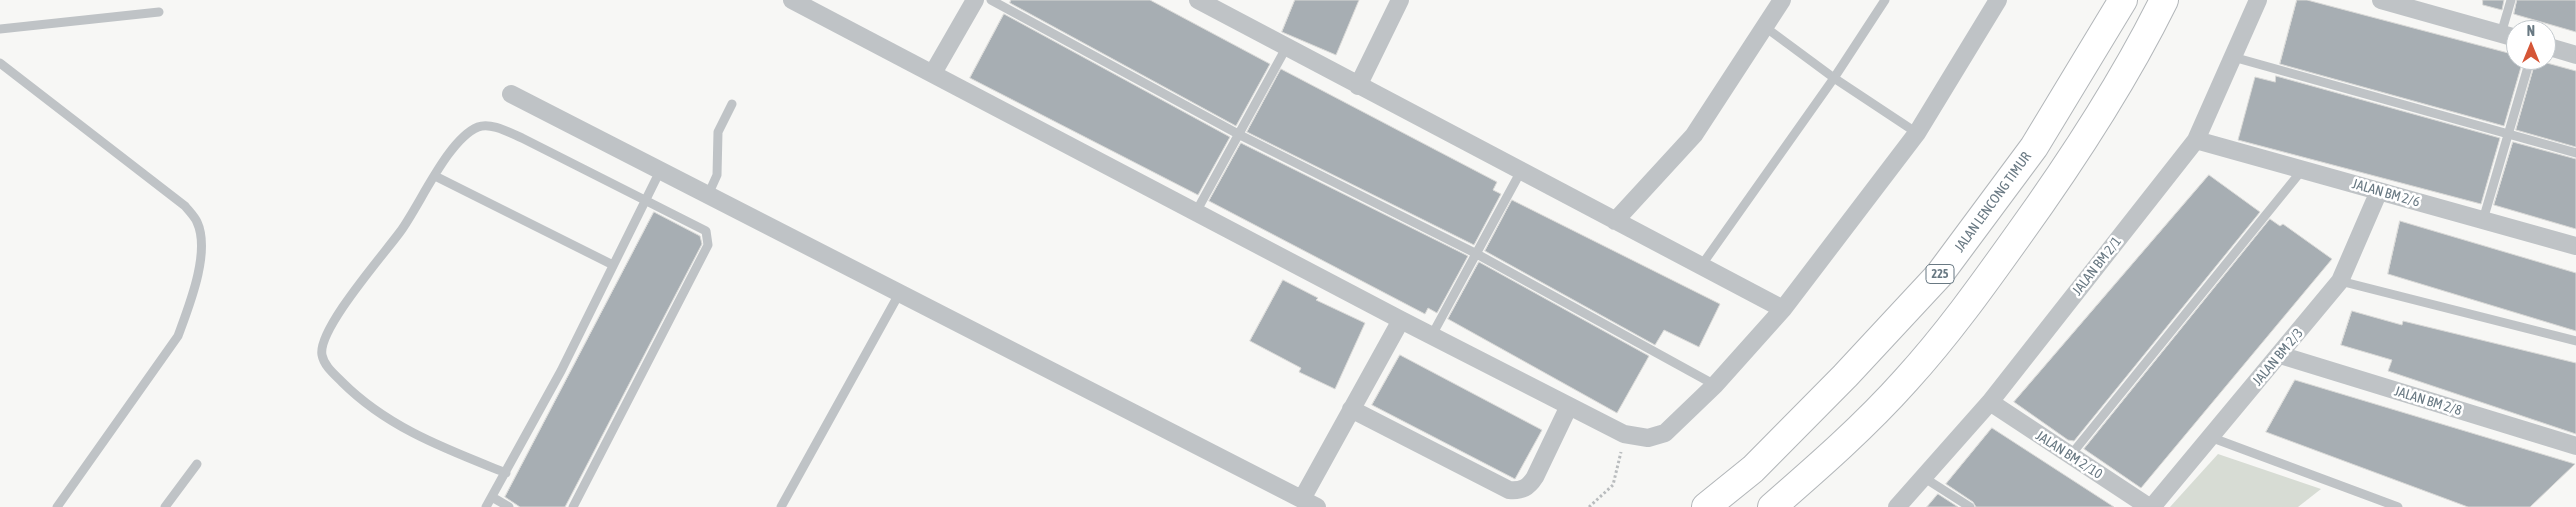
<!DOCTYPE html>
<html>
<head>
<meta charset="utf-8">
<style>
	body { margin:0 }
	#map { position:relative; width:2576px; height:507px; overflow:hidden; background:#f7f7f5; font-family:"Asap Condensed",sans-serif }
	canvas { display:block }
	.north { position:absolute; left:2506px; top:20px; width:50px; height:50px; box-sizing:border-box; background:#fff; border:1px solid #c3c9cd; border-radius:50%; rotate:0deg; font-size:14px; font-weight:700; line-height:20px; text-align:center; color:#697983 }
	.north::after { content:''; display:block; margin:auto; width:18px; height:22px; background:#d55637; clip-path:polygon(50% 0,100% 100%,50% 72%,0 100%) }
</style>
</head>
<body>
<div id="map">
<canvas width="2576" height="507"></canvas>
<div class="north">N</div>
</div>
<script>
const g = document.querySelector('canvas').getContext('2d');
g.lineJoin = 'round';
function fillPath(path, color) { g.fillStyle = color; g.fill(path, 'evenodd'); }
function stroke(path, color, width, dash) { g.strokeStyle = color; g.lineWidth = width; g.lineCap = dash ? 'butt' : 'round'; g.setLineDash(dash || []); g.stroke(path); }
function write(font, color, halo, rows, align = 'center') {
  g.font = font + ' "Asap Condensed",sans-serif'; g.lineWidth = 5; g.setLineDash([]); g.textBaseline = 'middle'; g.strokeStyle = halo; g.fillStyle = color; for (const [text, x, y, turn = 0] of rows) {
    g.save(); g.translate(x, y); g.rotate((+turn || 0) * Math.PI / 180); g.textAlign = isNaN(turn) ? turn : align; if (halo) g.strokeText(text, 0, 0); g.fillText(text, 0, 0); g.restore();
  }
}
fillPath(new Path2D(`
	M2218 454 2321 489 2298 507H2170Z`), '#d7dcd4');
const building = new Path2D(`
	M1011 0H1150L1270 64 1236 126 1010 3Z
	M1295 0H1359L1336 55 1282 32Z
	M2297 0H2307L2516 55V60H2523L2504 126 2280 64Z
	M2483 0H2504L2502 10 2483 5Z
	M2517 0H2576V32L2517 15 2514 14Z
	M1004 14 1230 137 1198 195 970 78Z
	M2536 60 2576 71V147L2516 130Z
	M1281 69 1497 182 1493 190 1501 194 1474 245 1247 132Z
	M2276 76 2500 138 2481 204 2238 140 2255 77 2275 82Z
	M2513 142 2576 159V229L2494 205Z
	M1241 143 1468 256 1437 313 1428 308 1425 314 1209 201Z
	M2209 175 2260 212 2074 441 2068 440 2014 402Z
	M1512 200 1720 304 1699 347 1664 330 1655 345 1485 251Z
	M654 212 700 236 702 244 565 507H520L505 497Z
	M2270 219 2280 226 2283 224 2332 259 2141 488 2084 449Z
	M2400 221 2576 273V331L2388 274Z
	M1479 262 1649 356 1617 413 1448 319Z
	M1283 280 1318 298 1316 300 1365 323 1335 389 1299 372 1301 368 1250 341Z
	M2352 311 2402 325 2403 321 2576 363V434L2388 371 2392 360 2341 345Z
	M1400 355 1542 430 1515 479 1372 405Z
	M2295 380 2575 464 2530 507H2468L2266 432Z
	M1992 428 2114 507H1976L1973 502 1946 484Z
	M1938 494 1958 507H1927Z`);
fillPath(building, '#a7aeb3');
stroke(building, '#d9d9d7', 1);
const highway = new Path2D(`
	M1706 507 1753 469 1845 376 1939 275 2034 147 2123 0
	M1772 507C1818 467 1865 426 1906 380 1947 335 1982 286 2017 237 2071 162 2123 83 2164 0`);
stroke(highway, '#b2b6b9', 30);
stroke(new Path2D(`
	M1589 507 1613 485 1621 452`), '#b9bcbe', 3, [2.5, 2.5]);
stroke(new Path2D(`
	M991 0 1240 135 1475 253 1715 385
	M1765 27 1834 78 1917 133
	M0 29 159 12
	M2501 34 2511 0
	M2233 57 2576 153
	M0 63 185 206C189 211 195 217 197 222 211 252 189 306 178 336L57 507
	M435 176 613 265
	M708 195 717 175 718 132 732 104
	M1196 212 1286 48
	M2483 220 2530 60
	M1701 266 1834 78 1885 0
	M2340 281 2576 341
	M1432 335 1521 171
	M2210 437 2398 507
	M2070 456 2303 169
	M506 473C446 449 388 428 342 382 334 374 324 366 322 355 317 330 384 254 400 232 420 205 448 139 478 127 491 122 510 133 522 138L706 231 708 245 573 507
	M1923 477 1970 507
	M492 497 509 507
	M165 507 197 464
	M486 507 561 371 660 171
	M781 507 899 294`), '#bfc3c6', 9);
stroke(new Path2D(`
	M792 0 1401 320 1624 434 1648 438 1665 433 1715 385 1783 309 1917 133 1998 0
	M1198 0 1783 309
	M2381 0 2516 38
	M2546 46 2576 55
	M933 73 975 0
	M1358 86 1400 0
	M511 94 1317 507
	M2196 140 2576 246
	M1615 221 1694 135 1782 0
	M2280 355 2576 446
	M1990 402 2149 507
	M1351 409 1509 490C1522 491 1528 488 1535 477L1569 406
	M1302 499 1401 320
	M1897 507 1990 402 2196 140 2258 0
	M2152 507 2340 281 2379 191`), '#bfc3c6', 18);
stroke(highway, '#fff', 28);
for (const [x, y, w] of [
	[1940,274,28]
]) { const box = new Path2D(); box.roundRect(x - w / 2, y - 9.5, w, 19, 4); g.fillStyle = '#fff'; g.fill(box); stroke(box, '#697983', 1); }
write('bold 12px', '#697983', null, [
	["225",1940,274]
]);
write('14px', '#697983', '#fff', [
	["JALAN BM 2/6",2386,193,16],
	["JALAN LENCONG TIMUR",1993,202,-54],
	["JALAN BM 2/1",2097,266,-52],
	["JALAN BM 2/3",2278,357,-50],
	["JALAN BM 2/8",2428,401,17],
	["JALAN BM 2/10",2069,455,33]
]);
</script>
</body>
</html>
